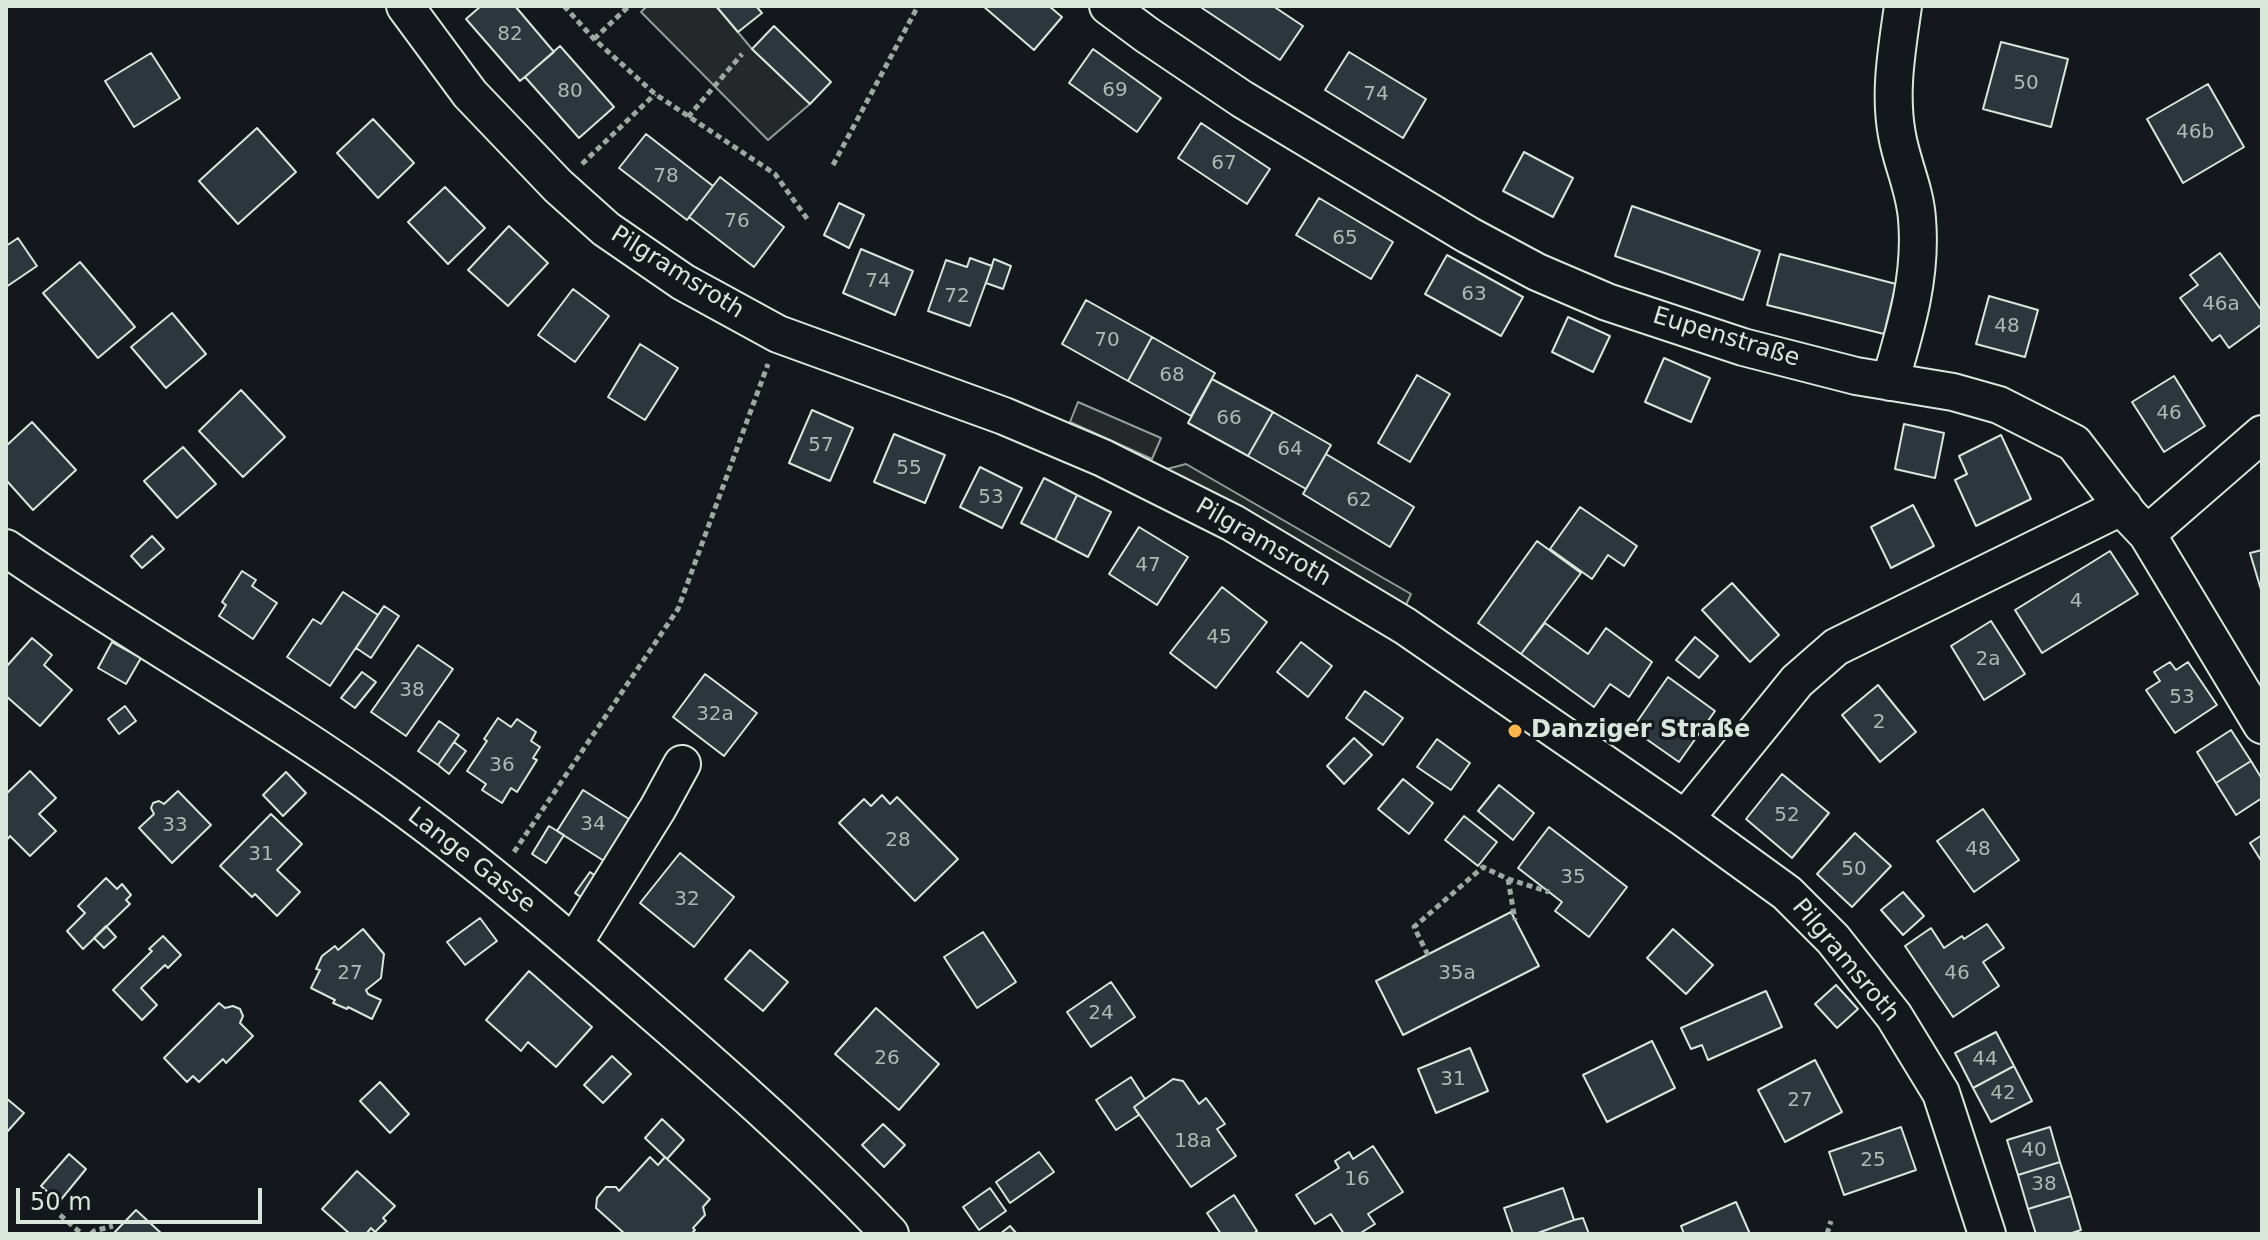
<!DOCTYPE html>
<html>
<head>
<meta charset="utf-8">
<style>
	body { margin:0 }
	#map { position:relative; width:2268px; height:1240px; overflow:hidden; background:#14181c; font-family:"DejaVu Sans",sans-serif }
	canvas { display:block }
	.frame { position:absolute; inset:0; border:8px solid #d8e6dc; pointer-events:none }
	.scale { position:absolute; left:16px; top:1188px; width:246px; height:36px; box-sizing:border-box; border:4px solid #d8e6dc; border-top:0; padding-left:10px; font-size:24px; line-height:28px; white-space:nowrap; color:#d8e6dc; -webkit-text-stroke:6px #14181c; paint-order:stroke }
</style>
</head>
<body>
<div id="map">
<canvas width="2268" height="1240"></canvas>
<div class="frame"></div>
<div class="scale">50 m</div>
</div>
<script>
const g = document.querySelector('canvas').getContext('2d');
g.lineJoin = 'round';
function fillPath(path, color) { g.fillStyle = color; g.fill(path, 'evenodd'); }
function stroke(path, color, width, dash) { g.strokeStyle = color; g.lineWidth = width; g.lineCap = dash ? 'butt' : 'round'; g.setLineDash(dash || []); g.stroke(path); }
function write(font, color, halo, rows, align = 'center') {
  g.font = font + ' "DejaVu Sans",sans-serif'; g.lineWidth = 6; g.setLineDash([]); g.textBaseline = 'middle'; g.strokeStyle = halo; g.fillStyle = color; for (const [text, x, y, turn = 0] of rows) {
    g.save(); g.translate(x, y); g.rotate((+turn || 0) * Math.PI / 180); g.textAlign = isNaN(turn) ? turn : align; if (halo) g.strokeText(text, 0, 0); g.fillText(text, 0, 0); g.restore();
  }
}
const parking = new Path2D(`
	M647 6H716L752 49 810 104 768 140 641 12Z
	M1078 402 1161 438 1152 459 1070 422Z
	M1186 464 1411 594 1405 607 1167 469Z`);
fillPath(parking, '#24282b');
stroke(parking, '#939e99', 2);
const building = new Path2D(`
	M481 6H515L554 52 520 81 466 19Z
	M716 6H756L762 13 738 32Z
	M983 6H1049L1062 17 1034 50Z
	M1203 6H1273L1303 26 1280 60 1202 8Z
	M774 26 831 82 810 104 752 49Z
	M2001 42 2068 59 2051 127 1983 109Z
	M560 46 614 107 579 138 525 77Z
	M1093 49 1161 98 1137 132 1069 83Z
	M1349 52 1426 99 1403 138 1325 90Z
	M151 53 180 98 134 127 105 81Z
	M2208 84 2244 147 2183 183 2147 119Z
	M373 119 414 163 378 198 337 153Z
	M1201 123 1270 169 1247 204 1178 158Z
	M257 128 296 172 238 224 199 181Z
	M646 134 713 186 687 220 619 168Z
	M1524 152 1573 178 1553 217 1503 191Z
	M720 177 784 227 754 267 689 217Z
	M445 187 485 228 448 264 408 222Z
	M1319 198 1393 242 1371 279 1296 235Z
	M839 203 864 215 849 248 824 235Z
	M1632 206 1760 251 1743 300 1615 256Z
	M509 226 548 263 508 306 468 270Z
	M18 238 37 266 6 287V246Z
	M861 249 913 271 895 315 843 293Z
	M2220 253 2262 311V324L2229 348 2220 335 2212 341 2180 298 2198 285 2190 275Z
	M1780 254 1896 284 1884 334 1767 305Z
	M1447 255 1523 297 1501 336 1425 294Z
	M970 258 992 266 970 326 928 311 946 260 967 267Z
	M994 259 1011 266 1003 289 986 283Z
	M80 262 135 327 98 358 43 293Z
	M573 289 609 316 575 362 538 335Z
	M1989 296 2038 310 2025 357 1976 344Z
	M1086 300 1152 337 1128 381 1062 344Z
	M172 313 206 354 166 388 131 347Z
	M1568 317 1610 336 1593 372 1552 352Z
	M1152 337 1215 373 1191 416 1128 381Z
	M640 344 678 368 645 420 608 397Z
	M1664 358 1710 378 1691 422 1645 402Z
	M1417 375 1450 394 1410 462 1378 443Z
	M2174 376 2205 426 2164 452 2132 402Z
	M1212 379 1273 412 1248 456 1188 423Z
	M241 390 285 437 243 477 199 431Z
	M812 410 853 428 830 481 789 463Z
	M1273 412 1331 445 1306 489 1248 456Z
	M32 422 76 470 33 510 6 480V446Z
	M1904 424 1944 433 1935 478 1895 469Z
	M894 434 945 455 925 503 874 482Z
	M2001 435 2031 499 1976 526 1955 480 1967 474 1959 456Z
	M183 447 216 484 177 518 144 481Z
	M1326 454 1414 507 1390 547 1303 494Z
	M980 467 1022 488 1002 528 960 507Z
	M1044 478 1077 495 1055 540 1021 523Z
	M1077 495 1111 512 1088 557 1055 540Z
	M1913 505 1934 546 1891 568 1871 527Z
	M1580 507 1637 546 1624 566 1608 555 1592 579 1550 549Z
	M1139 527 1188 557 1157 605 1109 574Z
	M152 536 164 549 142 568 131 556Z
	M1537 541 1581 573 1521 654 1478 623Z
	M2262 550V593L2250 553Z
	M2110 551 2138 594 2042 653 2015 610Z
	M242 571 256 580 252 586 277 603 253 639 219 616 226 605 222 602Z
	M1732 583 1779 635 1750 662 1702 610Z
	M1222 587 1267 622 1216 688 1170 653Z
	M343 592 378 615 330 686 287 657 313 619 321 624Z
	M384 606 399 616 371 658 356 648Z
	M1991 621 2025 674 1984 700 1951 646Z
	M1545 623 1588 654 1606 628 1652 662 1629 697 1610 684 1594 707 1521 654Z
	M1695 637 1718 656 1699 678 1676 660Z
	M32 638 52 655 44 665 72 690 40 726 6 696V667Z
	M112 642 141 658 126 684 98 668Z
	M1301 642 1332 666 1308 697 1277 672Z
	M418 645 453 669 406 736 371 712Z
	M2170 662 2176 670 2188 662 2217 705 2175 733 2146 690 2160 681 2154 672Z
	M362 672 376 682 355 708 341 698Z
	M705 674 757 713 724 756 673 717Z
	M1668 677 1715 711 1679 762 1632 729Z
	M1878 685 1916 732 1880 762 1842 715Z
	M1365 691 1403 718 1383 745 1346 718Z
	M125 706 136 721 119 734 108 719Z
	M498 718 511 727 517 719 536 732 531 741 540 747 533 758 537 760 517 792 511 788 502 803 482 790 486 784 467 771 487 741 484 739Z
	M439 721 459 735 438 765 418 751Z
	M2231 730 2251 761 2216 783 2197 752Z
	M1354 738 1372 755 1344 784 1327 766Z
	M1437 739 1470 763 1451 790 1417 767Z
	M454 742 466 751 449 774 438 765Z
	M2251 761 2262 779V798L2236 815 2216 783Z
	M30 771 56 798 39 814 56 831 30 856 10 836 6 841V794Z
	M286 772 306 793 283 816 263 795Z
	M1782 774 1829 813 1792 858 1746 819Z
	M1403 779 1433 803 1409 834 1378 809Z
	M1499 785 1534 813 1513 840 1478 811Z
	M583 790 629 819 604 861 557 831Z
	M178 791 211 825 172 863 139 828 154 814 151 808 153 803 159 801 164 804Z
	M882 795 890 804 897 797 958 859 915 901 839 823 864 799 871 806Z
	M1983 809 2019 860 1974 892 1937 841Z
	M271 814 302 844 277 870 300 892 277 916 255 894 252 897 220 866Z
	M1464 816 1497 842 1478 866 1445 840Z
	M549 826 564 835 546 863 532 854Z
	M1549 827 1627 887 1589 937 1555 911 1562 902 1518 868Z
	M1855 833 1891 866 1852 907 1817 874Z
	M2262 835V862L2250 843Z
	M680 853 734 897 694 947 640 903Z
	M590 872 604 882 589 903 575 893Z
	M106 878 117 889 122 884 131 895 126 900 130 904 83 949 67 931 85 913 78 906Z
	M1903 892 1924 916 1903 935 1881 910Z
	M1511 912 1539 966 1403 1035 1376 981Z
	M480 918 497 941 465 965 447 942Z
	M1987 924 2004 948 1983 962 1999 986 1953 1017 1905 946 1931 928 1944 948 1962 936 1964 939Z
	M106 926 116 937 104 948 94 938Z
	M363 929 384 954 381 978 366 990 368 994 381 1000 372 1019 348 1007 347 1009 333 1003 335 1000 311 988 320 970 316 969 322 956 335 946 338 950Z
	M1673 929 1713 965 1686 994 1647 958Z
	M983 932 1016 982 977 1008 944 957Z
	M163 936 181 955 168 968 165 965 141 988 157 1005 142 1020 113 990 152 951 149 949Z
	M750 950 788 982 763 1011 725 979Z
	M529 971 592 1027 556 1067 528 1042 521 1051 486 1020Z
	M1111 982 1135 1017 1091 1047 1067 1012Z
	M1836 985 1858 1009 1837 1028 1815 1004Z
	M1766 991 1782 1027 1708 1060 1702 1045 1691 1049 1681 1028Z
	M219 1003 225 1008 233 1006 240 1009 243 1016 240 1023 253 1036 226 1063 223 1059 199 1082 193 1076 187 1082 164 1058Z
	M876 1008 939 1064 899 1110 835 1054Z
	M1996 1032 2014 1066 1973 1088 1955 1053Z
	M1652 1041 1675 1088 1607 1122 1583 1075Z
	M1470 1048 1488 1091 1436 1113 1418 1069Z
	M612 1056 631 1074 603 1103 584 1085Z
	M1815 1060 1842 1112 1785 1142 1758 1090Z
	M2014 1066 2032 1101 1991 1122 1973 1088Z
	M1131 1077 1145 1099 1134 1107 1139 1115 1116 1130 1096 1100Z
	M1173 1079 1183 1081 1199 1104 1206 1098 1225 1124 1217 1129 1236 1156 1191 1187 1134 1107Z
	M380 1082 409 1114 390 1133 360 1101Z
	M6 1098 24 1113 6 1133Z
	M662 1119 684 1140 667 1159 645 1138Z
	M883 1124 905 1145 884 1167 862 1145Z
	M1901 1127 1916 1170 1844 1195 1829 1152Z
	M2050 1127 2060 1162 2018 1175 2007 1140Z
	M1373 1146 1403 1192 1368 1214 1375 1224 1359 1234H1344L1331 1214 1315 1224 1296 1195 1339 1168 1335 1161 1349 1152 1353 1159Z
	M1039 1152 1054 1172 1010 1203 996 1182Z
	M69 1154 86 1169 59 1202 41 1186Z
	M650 1157 658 1165 665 1157 710 1199 703 1207 705 1215 693 1228 695 1230 691 1234H625L596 1208 597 1198 606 1187H616L619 1191Z
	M2060 1162 2071 1196 2028 1209 2018 1175Z
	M357 1171 395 1206 383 1218 386 1221 375 1232 371 1228 366 1234H350L322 1209Z
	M990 1188 1006 1211 979 1230 963 1207Z
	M1563 1188 1574 1220 1535 1234H1513L1504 1208Z
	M1234 1195 1257 1231 1253 1234H1221L1207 1213Z
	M2071 1196 2081 1230 2069 1234H2036L2028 1209Z
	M1736 1202 1750 1234H1684L1681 1226Z
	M136 1210 162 1234H113Z
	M1583 1218 1589 1234H1535L1574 1220Z
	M1010 1226 1017 1234H1000Z`);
fillPath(building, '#2c363c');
stroke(building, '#d8e6dc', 2);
const minor = new Path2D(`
	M405 6 470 94 558 186 606 229 683 282 778 334 1004 416 1103 458 1233 523 1405 626 1685 819 1787 893 1833 939 1894 1016 1941 1093 1987 1234
	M1108 6 1147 35 1242 99 1468 235 1537 272 1607 302 1743 347 1856 376 1953 392 1999 405 2074 443 2129 515 2147 534 2262 725
	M1890 382C1906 328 1922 276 1917 219 1915 189 1902 164 1897 135 1889 92 1897 49 1903 6
	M2147 534 2262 434
	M6 548C132 635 266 709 390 798 482 864 567 938 652 1012 734 1083 815 1155 890 1234
	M1685 819 1797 681 1836 647 2123 506
	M574 943 658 808 682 764`);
stroke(minor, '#d8e6dc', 40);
stroke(new Path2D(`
	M564 6 594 39 655 94 775 174 808 220
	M594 39 629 6
	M688 117 742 54
	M582 164 655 94
	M833 165 918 6
	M514 852 678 609 768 364
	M1508 879 1515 920
	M1428 955 1414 927 1483 867 1508 879 1549 892
	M60 1215 82 1234
	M91 1234 94 1231 113 1226
	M1827 1234 1831 1221`), '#9da8a2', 5, [6, 4]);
stroke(minor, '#14181c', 36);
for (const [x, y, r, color] of [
	[1515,731,8,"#ffb74d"]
]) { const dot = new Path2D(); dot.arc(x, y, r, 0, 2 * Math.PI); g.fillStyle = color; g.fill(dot); stroke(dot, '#14181c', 3); }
write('20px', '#adbab4', null, [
	["82",510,35],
	["50",2026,84],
	["69",1115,91],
	["80",570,92],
	["74",1376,95],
	["46b",2195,133],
	["67",1224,164],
	["78",666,177],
	["76",737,222],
	["65",1345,239],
	["74",878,282],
	["63",1474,295],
	["72",957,297],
	["46a",2221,305],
	["48",2007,327],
	["70",1107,341],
	["68",1172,376],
	["46",2169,414],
	["66",1229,419],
	["57",821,446],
	["64",1290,450],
	["55",909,469],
	["53",991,498],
	["62",1359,501],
	["47",1148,566],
	["4",2076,602],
	["45",1219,638],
	["2a",1988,660],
	["38",412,691],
	["53",2182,698],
	["32a",715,715],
	["2",1879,723],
	["36",502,766],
	["52",1787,816],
	["34",593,825],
	["33",175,826],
	["28",898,841],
	["48",1978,850],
	["31",261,855],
	["50",1854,870],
	["35",1573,878],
	["32",687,900],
	["27",350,974],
	["35a",1457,974],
	["46",1957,974],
	["24",1101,1014],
	["26",887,1059],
	["44",1985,1060],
	["31",1453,1080],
	["42",2003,1094],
	["27",1800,1101],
	["18a",1193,1142],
	["40",2034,1151],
	["25",1873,1161],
	["16",1357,1180],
	["38",2044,1185]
]);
write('24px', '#d8e6dc', '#14181c', [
	["Pilgramsroth",677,273,32],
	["Eupenstraße",1726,338,17],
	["Pilgramsroth",1263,543,30],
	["Lange Gasse",471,861,38],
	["Pilgramsroth",1845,961,50]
]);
write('bold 24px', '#d8e6dc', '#14181c', [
	["Danziger Straße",1531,731]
], 'left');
</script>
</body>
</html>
